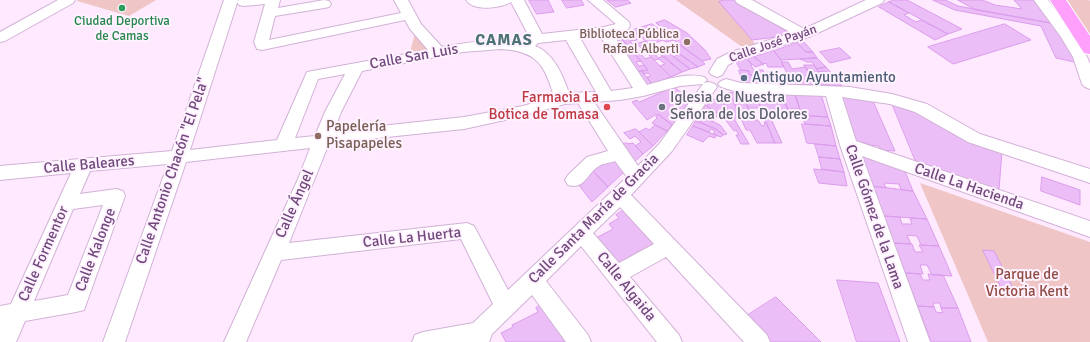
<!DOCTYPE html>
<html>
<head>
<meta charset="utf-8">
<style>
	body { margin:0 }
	canvas { display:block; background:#fee9fe }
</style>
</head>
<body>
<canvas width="1090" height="342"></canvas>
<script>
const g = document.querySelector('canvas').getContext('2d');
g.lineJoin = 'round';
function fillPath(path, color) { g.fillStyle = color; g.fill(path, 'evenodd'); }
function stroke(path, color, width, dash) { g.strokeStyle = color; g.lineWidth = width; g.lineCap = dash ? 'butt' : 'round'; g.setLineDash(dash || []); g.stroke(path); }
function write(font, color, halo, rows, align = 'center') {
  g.font = font + ' Signika,sans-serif'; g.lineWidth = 4; g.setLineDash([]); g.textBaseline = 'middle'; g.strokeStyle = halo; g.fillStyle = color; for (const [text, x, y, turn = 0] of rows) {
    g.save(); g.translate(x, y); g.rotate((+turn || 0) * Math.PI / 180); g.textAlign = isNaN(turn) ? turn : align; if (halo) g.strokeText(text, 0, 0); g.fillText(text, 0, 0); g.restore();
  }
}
fillPath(new Path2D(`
	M78 0H156L129 16 77 1Z
	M676 0H724L720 2 756 45 745 49Z
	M1063 0H1089L1090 1V40Z
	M415 33 434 51 409 56Z
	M920 183 1090 242V342H988Z`), '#efc5c5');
const building = new Path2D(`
	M529 0H548L554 12 537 14Z
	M562 0H581L584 5 567 8Z
	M607 0H627L631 3 616 7Z
	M724 0H734L793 35 752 40 719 2Z
	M894 0H907L962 29 948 34 889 2Z
	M933 0H945L958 6 1056 24 1079 63 1056 58 1041 26 955 10Z
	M958 0H982L995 5 1022 9 1014 0H1036L1056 24 976 10Z
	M889 2 909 13 904 15 916 22 921 20 948 34 935 40 879 7Z
	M665 20 687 33 705 50 711 59 702 61 659 29 662 28 656 23Z
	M652 24 659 29 674 40 666 42 663 40 650 45 633 30Z
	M1005 24 1031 40 953 64 928 47Z
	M633 30 641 38 635 40 639 43 645 41 655 49 651 50 649 48 643 50 626 32Z
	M629 36 634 40 630 41 645 59 651 57 671 77 652 84 647 77 651 76 648 73 644 74 642 71 648 70 621 38Z
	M621 38 628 46 619 48 613 40Z
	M803 41 813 52H806L797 43Z
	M797 43 806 52H813L817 58 781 60 774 51Z
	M628 46 641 61 636 62 639 66 644 65 648 70 635 72 619 48Z
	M681 46 702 61 705 64 698 67 672 49Z
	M840 48 851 58 830 63 820 52Z
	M652 50 658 58 664 56 682 72 671 77 660 66 665 64 659 59 654 60 646 52Z
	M774 51 781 60 784 67H768L766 63 763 64 754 57Z
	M668 52 674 57 690 69 682 72 661 55Z
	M680 54 698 67 690 69 674 57Z
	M754 57 763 64H764L755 67 747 59Z
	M817 58 826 67 817 69 812 62H807L800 59Z
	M747 59 752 65H751L756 75H750L749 71 741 70 736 62Z
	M782 62H788L792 69 806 67 817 85H793Z
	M804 65H814L827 85H817Z
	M826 67 834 76H829L826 71 818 72 817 69Z
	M739 70 749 71 750 75H758L762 85H744Z
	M758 70H763L764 73 770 72 775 85H762Z
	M642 71 644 74 652 84 645 86 635 72Z
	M771 74H788L793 85H775Z
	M821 76H834L842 86 827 85Z
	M674 87 691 100 687 103 690 104 685 110 678 113 681 116 672 125 659 115H655L647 120 632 102 637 100 639 102Z
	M742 92 753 120H758L762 126 765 125 764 122H766L775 143H757L750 130H746L730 93Z
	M742 92 755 93 761 108H748Z
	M730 93 741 118 734 119 718 96Z
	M755 93 780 94 782 99H784L789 112 781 111 783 117H773V119H771L782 143H775Z
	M780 94H795L800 109H788Z
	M795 94H821L828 117 802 115Z
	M840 96 872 99 895 151 881 150 879 146 868 145 867 143 857 142Z
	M719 98 733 117 749 144H741L736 135H739L736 130 734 131 721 114 714 112 707 106 711 100Z
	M891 101 916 108 954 135 1002 151 999 190 916 162Z
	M706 105 714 112 719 113 713 122 699 115Z
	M659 115 672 125 667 131 652 123 657 118 656 117Z
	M699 115 720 125 727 134 723 135 716 129 696 121Z
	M809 116 828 117 831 126 805 124 803 119H809Z
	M696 121 716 129 723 135 721 137 713 134 715 131 711 129 709 132 693 126Z
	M802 124 831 126 836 146 807 143Z
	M655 125 667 131 653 146 639 132 646 128 649 130Z
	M693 126 713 134 717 135 715 138 709 136 703 142 687 135Z
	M636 129 653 146 643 154 635 146 641 142 635 136 630 139 624 133Z
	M627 143 628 144 633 143 643 154 634 162 618 145Z
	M815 144 836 146 840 159 819 157Z
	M865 155 904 169 913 191 901 190 899 184 884 183 886 188 872 186 861 156Z
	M616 157 626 170 608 187 592 170 604 160Z
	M819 157 840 159 844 172 822 169Z
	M814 169 844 172 847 186 819 183Z
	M592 170 608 187 592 202 578 184Z
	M1042 177 1080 190V205L1041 191Z
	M872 186 913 191 927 219 884 216Z
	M624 210 657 246 617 267 594 239 613 229 609 224 619 218 616 215Z
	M884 216 900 217 902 224H912L910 218 927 219 939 246 921 245 917 236 907 235 911 244 894 243Z
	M894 243 912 244 915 252H923L919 245 939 246 952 276 932 275 927 265H920L923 274 906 273Z
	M983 250 994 251 1014 290 1002 289Z
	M906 273 920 274 923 280H930L928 274 943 275 958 308H941L940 303H933L934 307 918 306Z
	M837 280 878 283 900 342H857Z
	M776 297 821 342H769L745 317Z
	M543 303 571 342H506L501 333 513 327 512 325 538 312 536 308Z
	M918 306 934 307 936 312 943 313 941 308H958L971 342H932Z`);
fillPath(building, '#ecbef7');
stroke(building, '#db9cec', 1);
const minor = new Path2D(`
	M58 0H75L73 3 5 41 0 42V32Z
	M224 0H238L190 150 277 140 307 72 428 50 410 29 405 20 262 50 257 49 254 42 265 4 244 6 239 5 237 2 239 0H280L278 8 324 0 329 1 331 4 329 7 324 8 275 16 269 40 401 13 394 0H408L421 24 442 47C466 43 500 37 523 42L529 36 511 2C501 8 474 12 466 0H524L542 34 604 27 616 24 588 0H603L629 22 630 26 628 29 612 33 647 85C665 80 686 72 704 77L707 80 704 83 709 82 715 84 717 87 672 151 631 195 767 335 770 342H744L666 257 630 277 679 335 682 342H657L581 246 546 281 588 335 591 342H566L532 295 492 334 489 342H412L415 335 423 332 473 323 493 304 461 239 281 260 246 342H224L298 179 310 148 186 162 125 342H103L168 164 90 171 80 194 116 189 123 191 125 196 84 310 76 312 25 321 16 342H0V306L11 304 71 173 0 180V166L172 151ZM600 36 633 88 611 91 580 38ZM566 40 596 92 569 93C563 76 554 53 535 46L538 43ZM501 49C536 51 545 64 554 97L523 106 464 117 334 131 341 112 362 71 463 52ZM345 74 325 112 315 136 295 138 318 79ZM703 84 660 143 638 166 594 102 620 100 643 96 680 86ZM578 103 608 151 587 157 568 175 565 180 568 185C585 190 587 173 599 166 603 163 610 163 615 161L627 177 508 290 474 226 467 223 289 243 329 143 464 129 523 116 565 104ZM103 205 68 295 34 301 73 209ZM620 207 654 244 619 263 593 233Z
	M735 0H752L804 29 866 0H884L882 3 809 37 741 58 728 65 722 75 717 77 712 75 709 72 717 59 731 52 792 33 737 3Z
	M1034 0H1048L1073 33 1087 57 1090 64V89L1085 87 1082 84 1073 57 1061 37Z
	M726 79 741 83 850 87 892 94 927 104 980 134 1090 169V183L968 142 915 112 890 104 842 97 856 141 1090 221V237L862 156 930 342H908L840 145 826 96 741 93 721 87 718 84 721 81Z`);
const major = new Path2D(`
	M1050 0H1066L1090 36V54L1084 53Z`);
stroke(minor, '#d2b2d7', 2);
stroke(major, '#fff', 2);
fillPath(minor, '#fff');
fillPath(major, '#ffa0fc');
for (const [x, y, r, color] of [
	[122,8,4,"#2e9e5b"],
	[687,42,4,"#8d6e63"],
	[744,78,4,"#5c6f8a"],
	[607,107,4,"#e0444e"],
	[662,107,4,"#6b7280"],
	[318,136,4,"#8d6e63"]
]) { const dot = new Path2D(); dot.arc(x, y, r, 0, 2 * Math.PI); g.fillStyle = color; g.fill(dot); stroke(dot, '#fff2ff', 1.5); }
write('13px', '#27864d', '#fff2ff', [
	["Ciudad Deportiva",122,22],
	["de Camas",122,37]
]);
write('13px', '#785e54', '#fff2ff', [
	["Biblioteca Pública",679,35],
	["Rafael Alberti",679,50]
], 'right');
write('13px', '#71497d', '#fff2ff', [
	["Calle José Payán",773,44,-19]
]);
write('15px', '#71497d', '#fff2ff', [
	["Calle San Luis",414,57,-10],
	["Calle Baleares",89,165,-5],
	["Calle Antonio Chacón \"El Pela\"",173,171,-71],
	["Calle La Hacienda",969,187,19],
	["Calle Ángel",295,204,-66],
	["Calle Gómez de la Lama",874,217,71],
	["Calle Santa María de Gracia",594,219,-45],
	["Calle La Huerta",412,238,-6],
	["Calle Kalonge",96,250,-69],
	["Calle Formentor",44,254,-66],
	["Calle Algaida",626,287,51]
]);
write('15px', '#4e5e75', '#fff2ff', [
	["Antiguo Ayuntamiento",752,78]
], 'left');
write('15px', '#be3a42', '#fff2ff', [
	["Farmacia La",599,98],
	["Botica de Tomasa",599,115]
], 'right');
write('15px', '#5b616d', '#fff2ff', [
	["Iglesia de Nuestra",670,98],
	["Señora de los Dolores",670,115]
], 'left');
write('15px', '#785e54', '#fff2ff', [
	["Papelería",326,127],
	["Pisapapeles",326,144]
], 'left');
write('15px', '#914c44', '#fff2ff', [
	["Parque de",1027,275],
	["Victoria Kent",1027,292]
]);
g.letterSpacing = '1px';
write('bold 16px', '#4c7275', '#fff2ff', [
	["CAMAS",504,41]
]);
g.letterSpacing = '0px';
</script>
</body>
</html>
